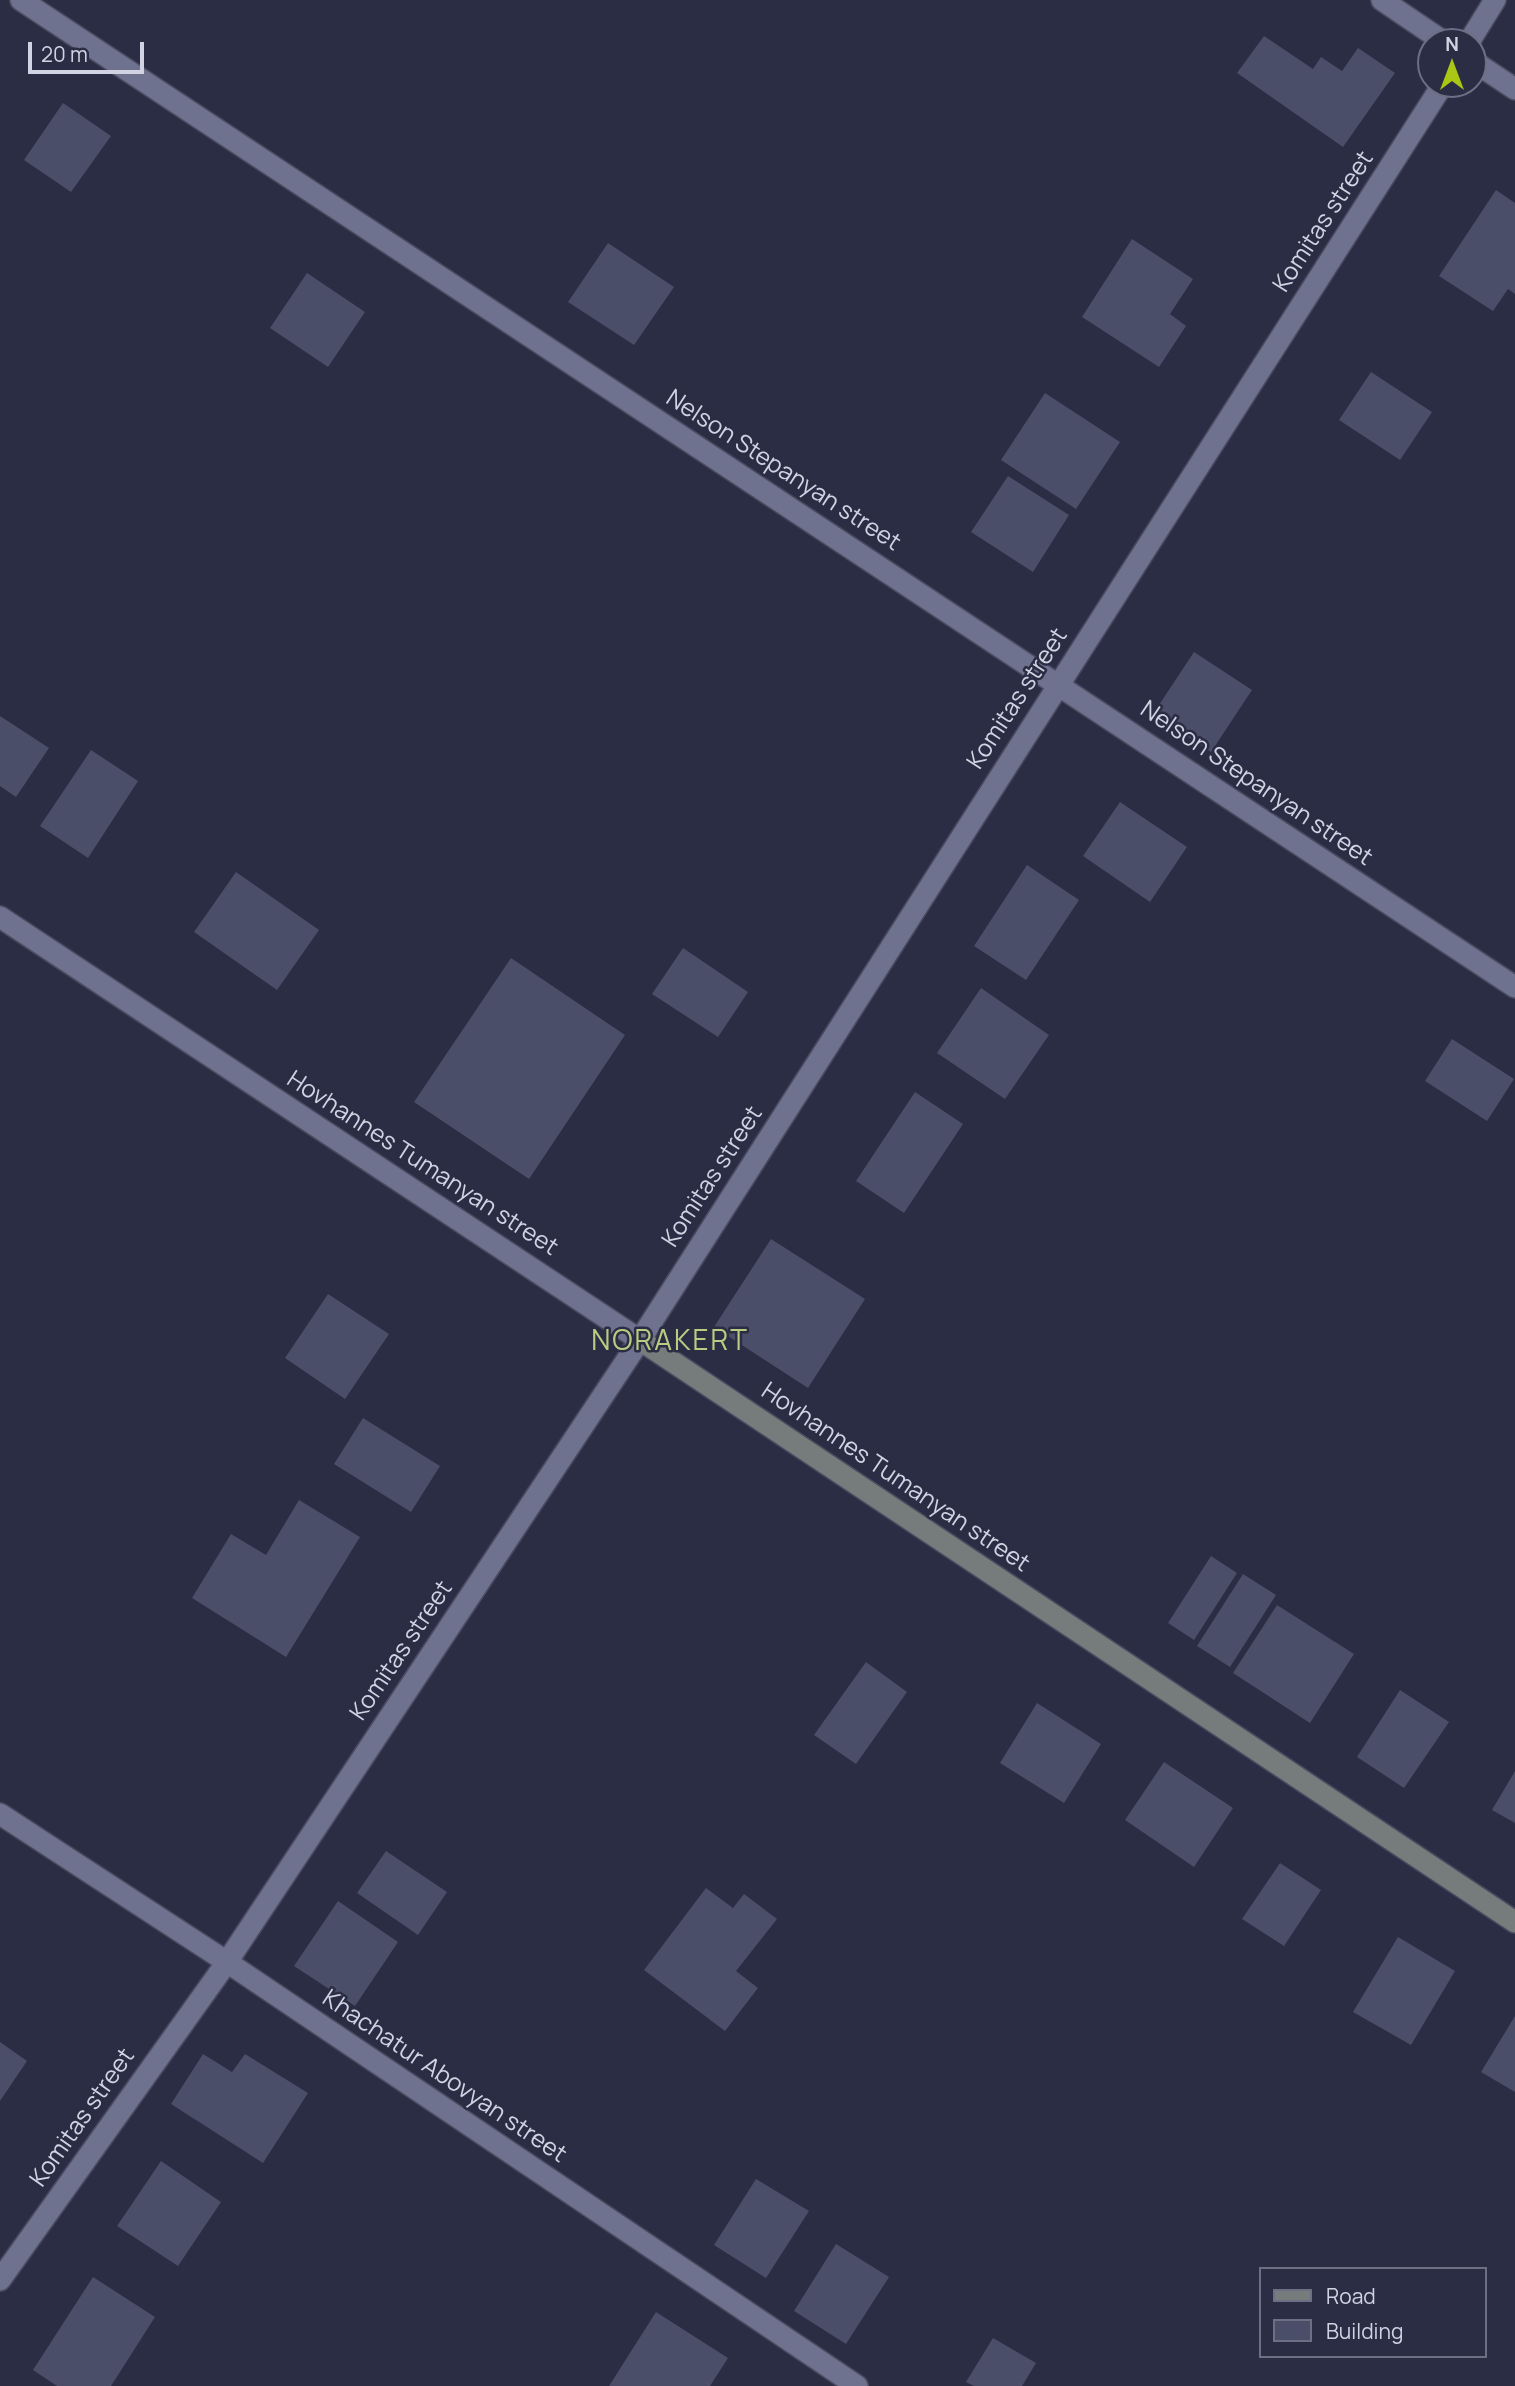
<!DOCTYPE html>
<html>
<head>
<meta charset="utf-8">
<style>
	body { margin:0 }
	#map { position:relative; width:1515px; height:2386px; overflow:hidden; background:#2b2d45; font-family:Manrope,sans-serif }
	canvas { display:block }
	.legend { position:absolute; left:1259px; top:2267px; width:228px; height:91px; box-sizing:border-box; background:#2b2d45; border:2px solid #6d6f84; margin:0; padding:9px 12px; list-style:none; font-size:21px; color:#d1d3e3 }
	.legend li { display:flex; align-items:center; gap:14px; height:35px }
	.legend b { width:35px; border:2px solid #6d6f84 }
	.north { position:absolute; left:1417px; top:28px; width:70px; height:70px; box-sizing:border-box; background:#2b2d45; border:2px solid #6d6f84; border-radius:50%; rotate:0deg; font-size:19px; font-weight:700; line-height:28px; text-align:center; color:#d1d3e3 }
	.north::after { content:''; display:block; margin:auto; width:24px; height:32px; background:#abc716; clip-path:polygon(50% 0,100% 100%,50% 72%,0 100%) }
	.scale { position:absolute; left:28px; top:42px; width:116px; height:32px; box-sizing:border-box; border:4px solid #d1d3e3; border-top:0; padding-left:9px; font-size:21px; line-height:24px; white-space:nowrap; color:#d1d3e3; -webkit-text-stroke:5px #2b2d45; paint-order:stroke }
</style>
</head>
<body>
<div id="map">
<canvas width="1515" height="2386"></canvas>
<ul class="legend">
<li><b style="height:9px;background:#757c7b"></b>Road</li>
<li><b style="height:19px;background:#4b4e68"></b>Building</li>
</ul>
<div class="north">N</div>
<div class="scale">20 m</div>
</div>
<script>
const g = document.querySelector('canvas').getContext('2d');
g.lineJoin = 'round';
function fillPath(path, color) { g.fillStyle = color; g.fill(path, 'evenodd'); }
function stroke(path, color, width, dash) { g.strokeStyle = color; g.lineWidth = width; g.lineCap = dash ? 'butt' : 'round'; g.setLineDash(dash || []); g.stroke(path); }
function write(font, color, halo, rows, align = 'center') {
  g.font = font + ' Manrope,sans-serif'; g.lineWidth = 5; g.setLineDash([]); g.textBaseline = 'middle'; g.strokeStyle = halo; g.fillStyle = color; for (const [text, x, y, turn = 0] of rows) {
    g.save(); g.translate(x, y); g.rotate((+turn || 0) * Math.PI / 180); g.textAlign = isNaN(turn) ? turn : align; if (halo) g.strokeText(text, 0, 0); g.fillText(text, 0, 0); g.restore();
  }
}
fillPath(new Path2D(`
	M1264 36 1313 69 1321 57 1342 71 1358 48 1395 73 1343 147 1237 73Z
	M63 103 111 136 71 192 24 160Z
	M1496 190 1515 203V294L1508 289 1493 311 1439 276Z
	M1132 239 1193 279 1170 314 1186 326 1159 367 1082 317Z
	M608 243 674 287 634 345 568 302Z
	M307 273 365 312 328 367 270 328Z
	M1371 372 1432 412 1400 460 1339 420Z
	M1045 393 1120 442 1076 509 1001 460Z
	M1008 476 1069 515 1033 572 971 532Z
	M1194 652 1252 690 1211 752 1153 714Z
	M0 716 49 748 16 797 0 786Z
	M91 750 138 781 88 858 40 826Z
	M1120 802 1187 847 1150 902 1083 856Z
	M1027 865 1079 900 1026 980 974 946Z
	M236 872 319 930 277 990 194 932Z
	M683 948 748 992 718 1037 652 994Z
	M511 958 625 1035 529 1179 414 1102Z
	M981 988 1049 1035 1005 1099 937 1053Z
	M1452 1039 1514 1079 1487 1121 1425 1081Z
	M915 1092 963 1124 904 1213 856 1181Z
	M771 1239 865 1299 808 1388 714 1327Z
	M328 1294 389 1334 345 1399 285 1358Z
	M363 1418 440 1466 411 1512 334 1464Z
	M299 1500 360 1537 286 1657 192 1598 231 1534 266 1555Z
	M1211 1556 1237 1573 1194 1640 1168 1623Z
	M1243 1574 1276 1595 1230 1667 1197 1646Z
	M1277 1605 1354 1654 1310 1723 1233 1673Z
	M866 1662 907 1692 856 1764 814 1735Z
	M1400 1690 1449 1722 1404 1788 1357 1757Z
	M1037 1703 1101 1744 1064 1803 1000 1763Z
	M1164 1762 1233 1808 1194 1867 1125 1820Z
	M1515 1771V1823L1492 1810Z
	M386 1851 447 1892 418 1935 357 1893Z
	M1280 1863 1321 1890 1284 1946 1242 1919Z
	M706 1888 733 1908 744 1894 777 1919 736 1971 758 1988 725 2031 644 1970Z
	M338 1901 398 1942 355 2006 294 1966Z
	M1398 1937 1455 1971 1411 2045 1353 2012Z
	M1515 2016V2092L1481 2072Z
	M0 2042 27 2061 0 2101Z
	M203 2054 232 2072 245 2054 308 2093 263 2163 171 2104Z
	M161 2161 221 2202 178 2266 117 2226Z
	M756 2179 809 2211 766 2278 714 2245Z
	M836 2244 889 2277 846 2344 794 2311Z
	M93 2277 155 2317 111 2386H57L33 2370Z
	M656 2312 728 2358 710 2386H609Z
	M993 2338 1036 2363 1022 2386H974L966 2382Z`), '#4b4e68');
const street = new Path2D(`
	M21 0 1515 987
	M1382 0 1444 42
	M1469 42 1495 0
	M1473 61 1515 89
	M0 917 640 1340
	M0 1814 227 1962 857 2386
	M0 2280 227 1962 640 1340 1443 84`);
const secondary = new Path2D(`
	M640 1340 1515 1922`);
stroke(street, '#494a5f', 24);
stroke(secondary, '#494a5f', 24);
stroke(street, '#6e728e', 21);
stroke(secondary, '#757c7b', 21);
write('24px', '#d1d3e3', '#2b2d45', [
	["Komitas street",1324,222,-57],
	["Nelson Stepanyan street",783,471,33],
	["Komitas street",1018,699,-57],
	["Nelson Stepanyan street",1256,784,34],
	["Hovhannes Tumanyan street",422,1164,33],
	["Komitas street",713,1177,-57],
	["Hovhannes Tumanyan street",895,1478,34],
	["Komitas street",402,1651,-56],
	["Khachatur Abovyan street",444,2077,34],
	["Komitas street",83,2118,-55]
]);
g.letterSpacing = '2px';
write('28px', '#bacc81', '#2b2d45', [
	["NORAKERT",670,1342]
]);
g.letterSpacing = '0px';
</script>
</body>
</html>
